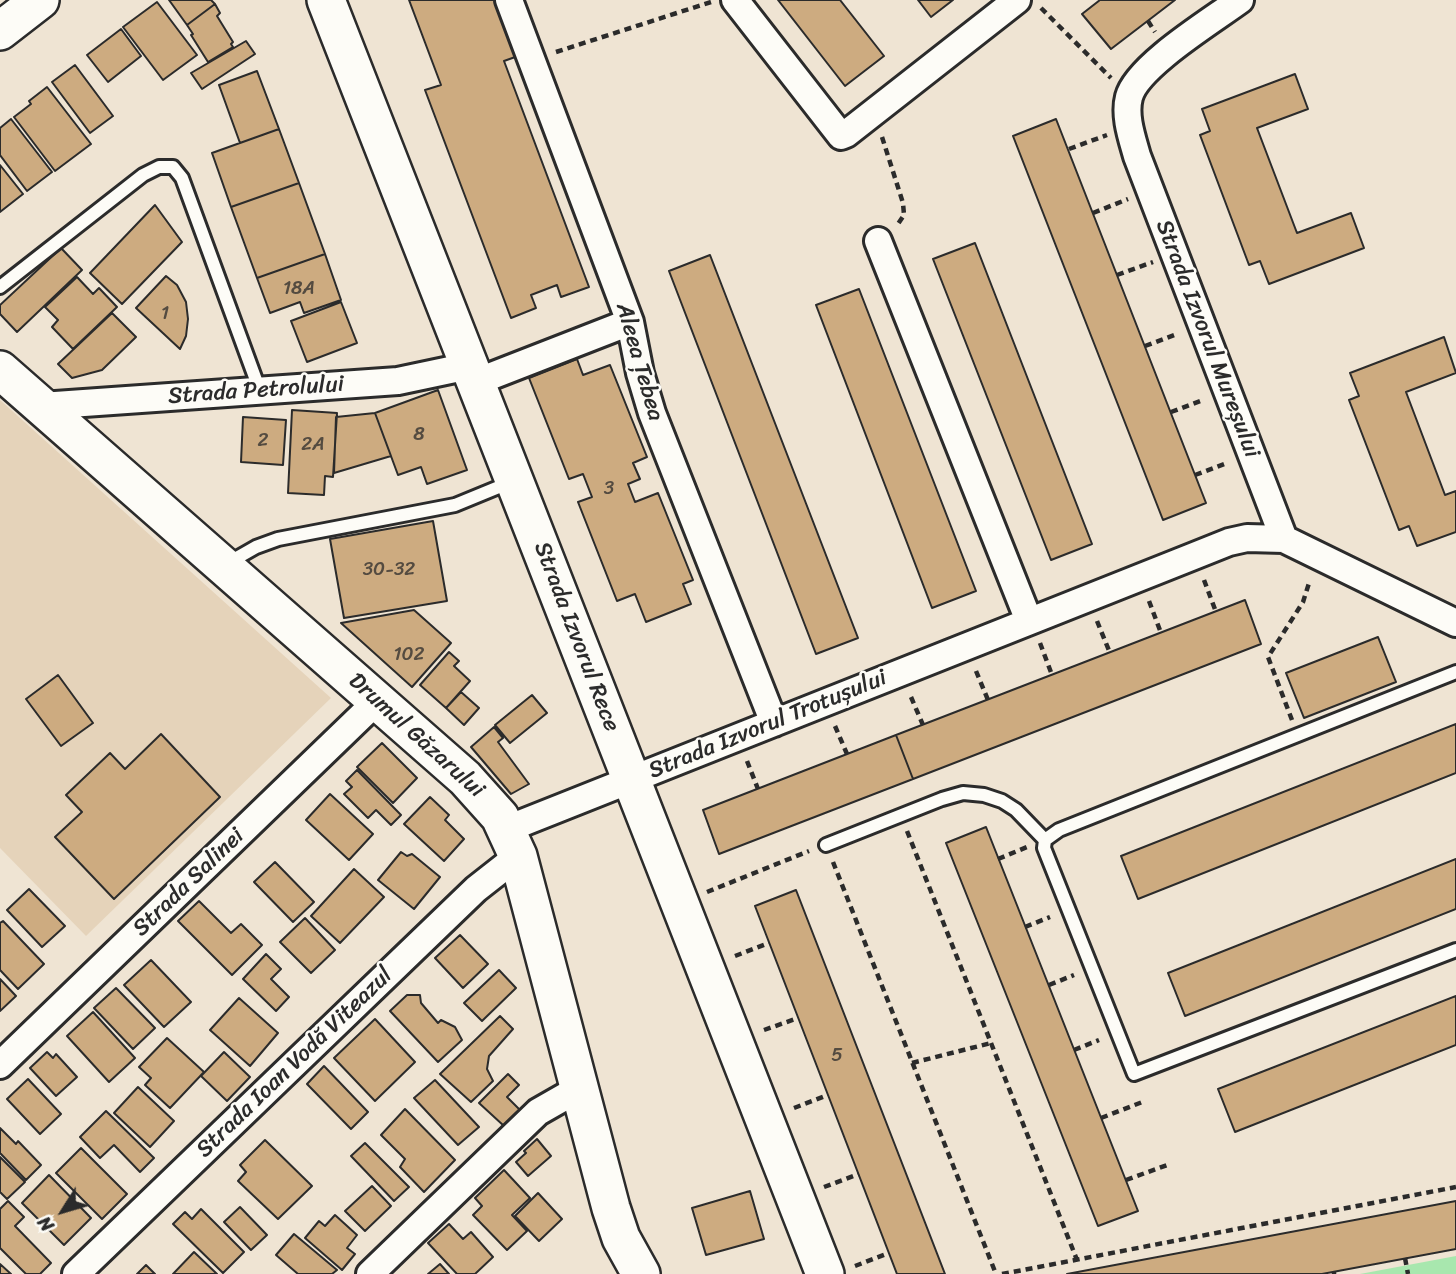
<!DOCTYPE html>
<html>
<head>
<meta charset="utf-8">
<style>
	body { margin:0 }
	#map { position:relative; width:1456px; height:1274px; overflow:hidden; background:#efe4d3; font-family:Sriracha,sans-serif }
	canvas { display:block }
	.north { position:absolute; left:28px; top:1176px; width:70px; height:70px; -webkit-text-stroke:5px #fdfcf7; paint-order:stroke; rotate:233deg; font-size:19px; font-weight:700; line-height:28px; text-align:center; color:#2b2b2b }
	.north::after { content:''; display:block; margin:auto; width:24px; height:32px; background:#2b2b2b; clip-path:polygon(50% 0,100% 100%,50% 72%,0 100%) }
</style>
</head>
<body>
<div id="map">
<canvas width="1456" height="1274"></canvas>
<div class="north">N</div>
</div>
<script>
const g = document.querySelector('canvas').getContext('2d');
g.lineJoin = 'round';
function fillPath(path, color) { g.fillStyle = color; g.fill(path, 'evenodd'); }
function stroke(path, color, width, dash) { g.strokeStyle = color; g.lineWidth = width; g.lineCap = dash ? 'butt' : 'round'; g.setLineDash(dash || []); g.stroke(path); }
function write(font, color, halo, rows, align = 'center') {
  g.font = font + ' Sriracha,sans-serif'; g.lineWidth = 5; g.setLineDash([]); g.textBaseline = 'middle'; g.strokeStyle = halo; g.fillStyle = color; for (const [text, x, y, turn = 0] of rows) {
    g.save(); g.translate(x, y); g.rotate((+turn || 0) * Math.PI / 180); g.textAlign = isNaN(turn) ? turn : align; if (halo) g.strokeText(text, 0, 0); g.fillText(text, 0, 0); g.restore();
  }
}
fillPath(new Path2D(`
	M0 400 331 698 86 936 0 848Z`), '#e5d3ba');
fillPath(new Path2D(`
	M1456 1256V1274H1360Z`), '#a8e7ae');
const building = new Path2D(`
	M169 0H211L215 4 187 25Z
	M409 0H498L518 56 504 61 589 287 561 297 557 285 531 295 536 308 511 318 425 90 441 85Z
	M778 0H840L884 56 845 86Z
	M918 0H953L931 17Z
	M1100 0H1175L1111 49 1082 14Z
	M157 2 197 55 163 80 123 27Z
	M215 4 220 13 217 16 233 42 231 44 233 47 208 62 191 35 193 34 187 25Z
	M121 29 141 56 108 82 87 55Z
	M246 41 255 54 202 89 191 73Z
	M75 65 113 116 90 133 52 82Z
	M257 71 279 129 240 143 219 85Z
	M1295 74 1308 109 1257 128 1297 233 1351 213 1364 248 1269 284 1260 261 1249 265 1200 135 1210 131 1202 109Z
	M47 87 91 144 55 171 14 117 31 104 29 101Z
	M11 119 52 172 27 191 0 155V128Z
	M1056 119 1206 503 1163 520 1013 136Z
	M279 129 299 183 231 207 212 153Z
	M0 165 23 194 0 212Z
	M299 183 325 254 257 278 231 207Z
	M155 205 182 242 122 304 90 273Z
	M975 243 1092 544 1051 560 933 259Z
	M61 248 82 270 17 332 0 314V305Z
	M325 254 341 300 304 313 300 302 270 313 257 278Z
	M710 255 858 638 816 654 669 271Z
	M166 276 177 285 186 302 188 319 186 336 180 349 136 308Z
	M77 277 93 294 99 288 117 307 73 349 52 327 58 320 45 307Z
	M859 289 976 591 932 608 816 305Z
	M341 302 357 343 307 362 291 321Z
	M112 313 136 337 102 370 72 378 58 364Z
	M1444 337 1456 373 1406 392 1445 495 1456 491V532L1417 546 1409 526 1399 530 1349 400 1359 396 1350 373Z
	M577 359 583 375 610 365 647 457 633 463 640 479 628 484 635 502 658 493 693 580 683 584 691 604 646 622 635 594 617 601 578 502 592 497 583 474 569 479 529 378Z
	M438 390 467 470 427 484 421 467 398 475 375 413Z
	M292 410 337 413 333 477 325 476 324 495 288 493Z
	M375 413 391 456 334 473 336 417Z
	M243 417 286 420 283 465 241 462Z
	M433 521 447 601 344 618 330 539Z
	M1245 600 1261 644 913 779 896 735Z
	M414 610 451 643 412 687 341 623Z
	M1378 637 1396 682 1304 718 1286 673Z
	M449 652 459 661 454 666 470 681 446 708 420 685Z
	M58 675 93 723 61 746 26 699Z
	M461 692 479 708 464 725 446 708Z
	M532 695 547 713 510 743 495 725Z
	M1456 724V773L1138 899 1121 856Z
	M494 727 503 738 498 742 529 784 511 794 471 747Z
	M161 734 220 797 114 899 55 837 82 812 66 795 110 753 125 769Z
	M896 735 913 779 719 854 703 810Z
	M382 743 417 778 393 803 357 767Z
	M357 770 401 815 391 825 376 810 368 818 344 794 352 787 346 781Z
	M330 794 373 834 349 860 306 820Z
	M430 797 449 815 445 820 464 839 444 861 404 824Z
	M986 827 1138 1211 1098 1226 946 843Z
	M401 852 407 856 412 854 440 877 414 909 378 880Z
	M1456 859V909L1185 1016 1168 973Z
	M275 862 314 902 293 922 254 882Z
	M354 869 384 897 340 943 311 916Z
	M29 889 65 926 42 947 7 910Z
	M796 890 945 1274H897L828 1095 755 906Z
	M199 901 231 933 241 924 262 945 232 975 178 921Z
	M305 918 335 950 311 973 280 942Z
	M3 921 44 964 18 989 0 970V923Z
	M460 935 488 964 463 988 435 958Z
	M266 954 281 969 271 979 289 997 276 1011 243 979Z
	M151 960 191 1002 164 1027 124 985Z
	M499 970 516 988 482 1021 464 1003Z
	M0 979 16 996 0 1011Z
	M116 988 155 1028 133 1049 94 1008Z
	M407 995H420L421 1003 438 1023 441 1020 455 1027 462 1040 438 1062 390 1011Z
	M1456 996V1045L1235 1132 1218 1089Z
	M239 998 278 1033 250 1066 210 1030Z
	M93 1012 135 1058 109 1082 67 1036Z
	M500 1016 513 1029 489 1056 487 1069 493 1081 471 1102 440 1074Z
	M375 1019 415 1062 375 1101 334 1058Z
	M167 1038 204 1072 170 1108 145 1085 151 1078 139 1067Z
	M47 1052 53 1058 56 1054 77 1077 56 1096 30 1068Z
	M224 1052 250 1077 227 1101 201 1076Z
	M324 1066 368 1112 351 1129 307 1084Z
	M508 1074 519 1085 507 1097 520 1110 504 1126 479 1103Z
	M28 1079 61 1114 40 1134 7 1099Z
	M435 1080 479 1127 458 1145 414 1098Z
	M138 1087 174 1121 150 1147 114 1113Z
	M405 1109 455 1160 424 1192 400 1167 405 1159 381 1135Z
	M106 1111 154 1158 140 1172 114 1145 100 1158 80 1137Z
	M0 1128 16 1144 18 1141 41 1165 26 1180 0 1153Z
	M537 1139 551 1156 528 1176 516 1162 526 1153 524 1151Z
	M265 1140 312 1186 278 1219 238 1181 246 1172 240 1165Z
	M365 1143 409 1187 394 1201 351 1156Z
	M81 1148 127 1194 102 1219 56 1173Z
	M0 1157 25 1182 7 1199 0 1192Z
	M504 1170 530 1198 512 1215 527 1231 507 1250 473 1215 482 1206 475 1198Z
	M49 1175 91 1218 64 1245 22 1203Z
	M372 1186 391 1206 365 1231 345 1211Z
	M750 1191 764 1239 706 1255 692 1208Z
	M538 1193 562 1219 539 1241 515 1216Z
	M8 1201 24 1217 15 1226 51 1263 40 1274H26L0 1248V1209Z
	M1456 1201V1249L1322 1274H1067Z
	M240 1207 267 1235 251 1250 224 1222Z
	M201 1209 244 1252 223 1273 173 1224 185 1212 192 1219Z
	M335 1215 357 1235 347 1248 355 1254 342 1270 305 1238 319 1221 325 1226Z
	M449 1224 463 1239 471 1232 493 1257 475 1274H457L428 1243Z
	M294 1234 337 1270 332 1274H298L276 1255Z
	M194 1252 217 1274H173Z
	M0 1264 11 1274H0Z
	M440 1264 449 1274H428Z
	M146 1265 155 1274H137Z`);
fillPath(building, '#cdab80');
stroke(building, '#2b2b2b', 2);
const lane = new Path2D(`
	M0 287 143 175 159 167H173L182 178 260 391
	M228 563 256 547 278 539 455 505 511 482
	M1456 672 1059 830 1045 840 1044 848 1134 1074 1456 950
	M826 845 942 799 963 793 984 795 1002 801 1016 810 1045 840`);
const street = new Path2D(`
	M509 0 630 322 640 373 652 413 774 723
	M735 0 841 136 846 134 1017 0
	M1240 0C1213 20 1137 66 1129 97 1124 116 1132 138 1137 156L1284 539
	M878 241 1029 621
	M476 382 630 322
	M41 406 398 381 469 366
	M507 829 1194 556 1229 542 1247 538 1284 539 1456 623
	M0 1065 378 700
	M76 1274 476 889 518 856
	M370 1274 538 1112 580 1088`);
const secondary = new Path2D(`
	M326 0 825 1274
	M0 31 40 0
	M0 370 465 778 500 817 518 856 611 1208 621 1238 641 1274`);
stroke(lane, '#2b2b2b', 18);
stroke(street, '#2b2b2b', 32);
stroke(secondary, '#2b2b2b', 42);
stroke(new Path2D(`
	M1041 8 1111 78
	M1148 21 1155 32
	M556 52 711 2
	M882 137 903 203 904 215 898 224
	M1069 149 1107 135
	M1093 213 1128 199
	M1117 275 1153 262
	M1145 346 1177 334
	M1171 412 1203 400
	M1195 475 1227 463
	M1204 580 1216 612
	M1149 601 1161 633
	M1097 621 1110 653
	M1040 643 1052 675
	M976 671 988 700
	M911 697 923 725
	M1292 720 1268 657 1303 602 1310 580
	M835 726 847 754
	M747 761 758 789
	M907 831 1077 1260
	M998 859 1027 847
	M833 862 996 1274
	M707 892 809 851
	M1025 927 1050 917
	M735 956 769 943
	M1049 985 1074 975
	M764 1030 798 1018
	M1074 1050 1099 1040
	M912 1063 991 1043
	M794 1108 828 1095
	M1101 1118 1145 1101
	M1126 1180 1170 1164
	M824 1187 859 1174
	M1405 1258 1408 1274
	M855 1266 889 1253
	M1334 1272V1274
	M1002 1274 1456 1187`), '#2b2b2b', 4.5, [7, 5]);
stroke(lane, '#fdfcf7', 12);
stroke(street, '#fdfcf7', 26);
stroke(secondary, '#fdfcf7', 37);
write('19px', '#544b40', null, [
	["18A",299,289],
	["1",165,314],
	["8",419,435],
	["2",263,441],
	["2A",313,445],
	["3",609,489],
	["30-32",389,570],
	["102",409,655],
	["5",837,1056]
]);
write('23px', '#2b2b2b', '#fdfcf7', [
	["Strada Izvorul Mureșului",1207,339,69],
	["Aleea Țebea",639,362,74],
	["Strada Petrolului",256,391,-4],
	["Strada Izvorul Rece",576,637,69],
	["Strada Izvorul Trotușului",768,725,-22],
	["Drumul Găzarului",416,736,42],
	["Strada Salinei",189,883,-44],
	["Strada Ioan Vodă Viteazul",295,1063,-44]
]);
</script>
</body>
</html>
